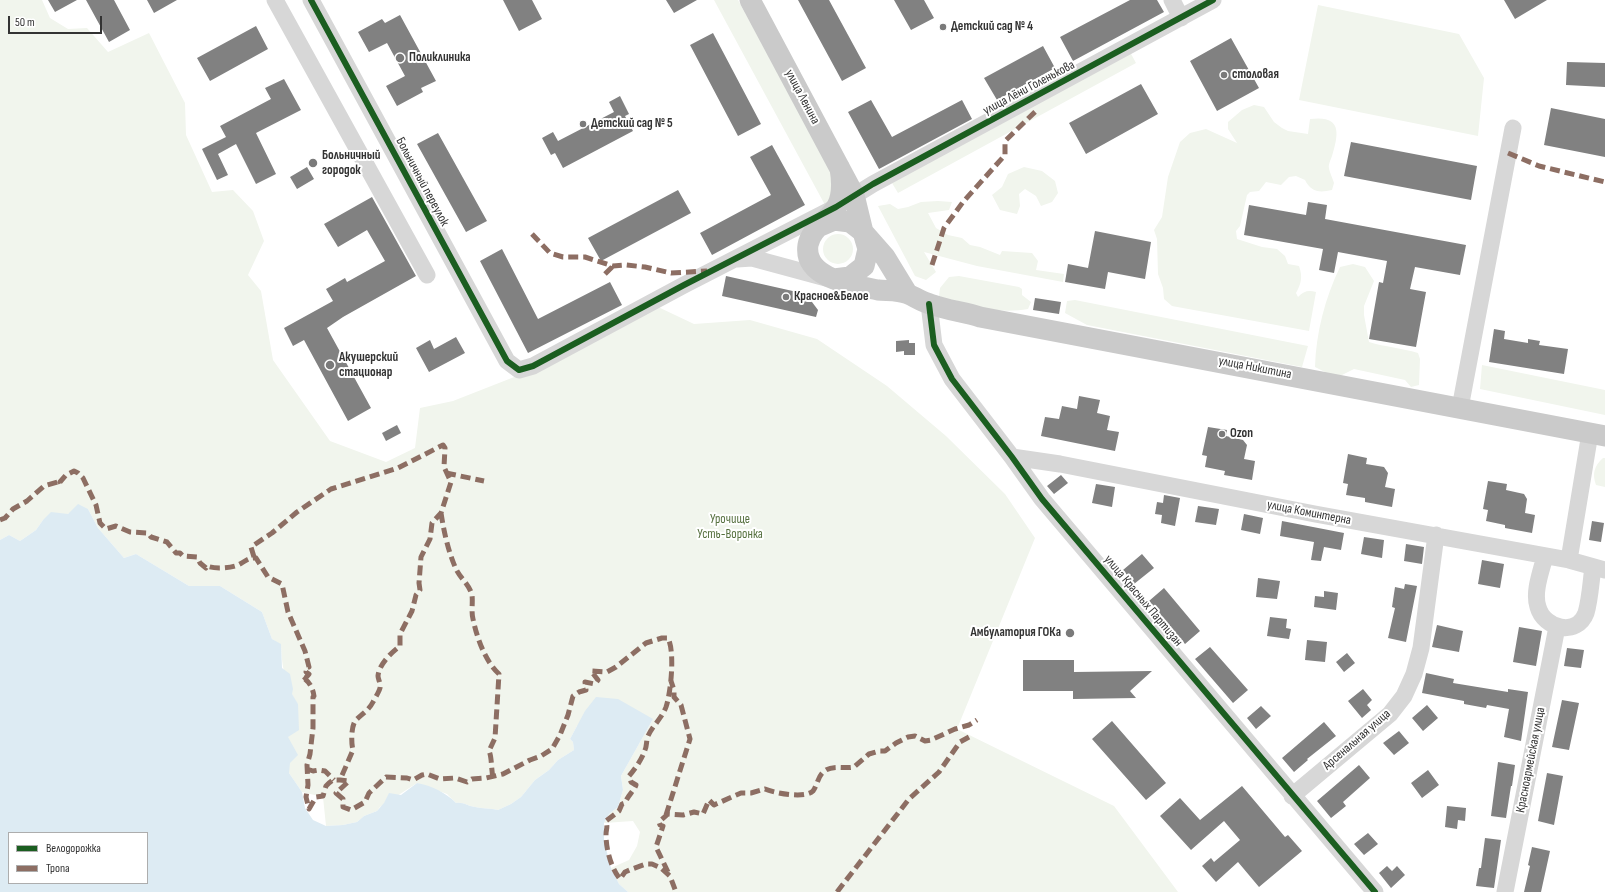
<!DOCTYPE html>
<html>
<head>
<meta charset="utf-8">
<style>
	body { margin:0 }
	#map { position:relative; width:1605px; height:892px; overflow:hidden; background:#fff; font-family:"Sofia Sans Condensed",sans-serif }
	canvas { display:block }
	.legend { position:absolute; left:8px; top:832px; width:140px; height:52px; box-sizing:border-box; background:#fff; border:1px solid #adadad; margin:0; padding:5px 7px; list-style:none; font-size:12px; color:#333 }
	.legend li { display:flex; align-items:center; gap:8px; height:20px }
	.legend b { width:20px; border:1px solid #adadad }
	.scale { position:absolute; left:8px; top:16px; width:94px; height:18px; box-sizing:border-box; border:2px solid #333; border-top:0; padding-left:5px; font-size:12px; line-height:14px; white-space:nowrap; color:#333; -webkit-text-stroke:3px #fff; paint-order:stroke }
</style>
</head>
<body>
<div id="map">
<canvas width="1605" height="892"></canvas>
<ul class="legend">
<li><b style="height:5px;background:#1b5e20"></b>Велодорожка</li>
<li><b style="height:5px;background:#8d6e63"></b>Тропа</li>
</ul>
<div class="scale">50 m</div>
</div>
<script>
const g = document.querySelector('canvas').getContext('2d');
g.lineJoin = 'round';
function fillPath(path, color) { g.fillStyle = color; g.fill(path, 'evenodd'); }
function stroke(path, color, width, dash) { g.strokeStyle = color; g.lineWidth = width; g.lineCap = dash ? 'butt' : 'round'; g.setLineDash(dash || []); g.stroke(path); }
function write(font, color, halo, rows, align = 'center') {
  g.font = font + ' "Sofia Sans Condensed",sans-serif'; g.lineWidth = 4; g.setLineDash([]); g.textBaseline = 'middle'; g.strokeStyle = halo; g.fillStyle = color; for (const [text, x, y, turn = 0] of rows) {
    g.save(); g.translate(x, y); g.rotate((+turn || 0) * Math.PI / 180); g.textAlign = isNaN(turn) ? turn : align; if (halo) g.strokeText(text, 0, 0); g.fillText(text, 0, 0); g.restore();
  }
}
fillPath(new Path2D(`
	M0 0H42L50 18 68 29 87 28 108 52 149 33 185 103 186 135 212 192 233 190 253 211 264 241 248 275 261 291 273 360 330 441 386 462 415 448 420 408 453 401 555 361 656 306 694 324 750 320 817 339 887 386 946 436 1005 494 1035 538 957 729 1114 806 1178 892H628L619 884 611 868 629 860 637 846 640 832 633 821 604 823 609 814 618 807 623 790 621 776 653 719 577 726 570 739 573 742 574 750 558 760 549 770 535 780 521 797 511 804 498 810C490 808 483 809 475 807 467 806 464 802 456 803L447 794 417 783 380 807 377 811 364 816 357 822 343 825 326 826 323 797 302 792 289 773 288 737 298 705C285 684 282 668 281 645L272 639 262 612 220 586H189L136 554 124 558 98 528 88 509 43 520 36 530 20 541 9 535 0 540Z
	M714 0H738L831 171 836 195 825 205Z
	M1318 5 1459 34 1484 78 1478 136 1299 100Z
	M1130 52 1136 63 898 193 892 183Z
	M1254 105 1264 107 1274 122 1282 128 1288 131 1308 134 1310 119C1342 115 1339 133 1332 156 1331 159 1328 165 1329 168 1329 171 1333 179 1334 183L1332 190C1319 193 1311 192 1305 180L1296 176 1289 177 1281 185 1266 182 1259 191 1250 192 1247 195 1240 226 1236 231 1237 239 1262 247 1277 249 1285 256 1288 264 1299 266C1303 277 1301 284 1296 293L1298 297C1304 291 1308 290 1316 292L1309 331 1172 306 1164 299 1163 288 1158 274 1157 239 1154 230 1162 217 1168 177 1180 142 1190 133 1206 129 1237 143 1228 129V122L1242 110Z
	M1024 167 1042 171 1055 181 1058 193 1052 202 1041 206 1036 196 1025 189 1019 194 1020 206 1017 214 1000 210 992 195 1002 187 1008 174Z
	M938 201 952 202 949 210 928 213 936 228 948 235 962 238 970 245 980 247 1000 255 1002 251 1032 253 1038 261 1036 270 1064 274 1063 282 977 266 924 252 936 272 926 280 915 276 878 206 890 204 898 209 908 207 921 202Z
	M823 249a15 15 0 1 1 30 0a15 15 0 1 1-30 0Z
	M1353 264 1365 267 1374 281 1364 306V315L1369 342C1385 347 1402 348 1418 353L1420 359 1419 385 1411 387 1405 380 1354 369 1340 376 1327 373 1315 367C1316 333 1325 298 1340 267Z
	M959 276 1019 287 1022 289V295L1031 302 1028 309C999 314 967 307 939 296L940 288 949 277Z
	M1075 300 1308 346 1302 367 1087 325 1065 313 1067 301Z
	M1482 365 1605 390V415L1480 389Z
	M1603 458H1605V487L1596 485C1592 474 1594 466 1603 458Z`), '#f1f5ed');
fillPath(new Path2D(`
	M78 504 88 509 98 528 124 558 136 554 189 586H220L262 612 272 639 281 644 282 668 290 674 293 689 292 694 298 704 299 730 288 737 298 755 290 763 289 773 302 792 305 808 313 820 326 826 343 825 357 822 364 816 377 811 384 803 389 793 401 795 417 783C432 786 445 792 456 803 464 802 467 806 475 807 483 809 490 808 498 810L511 804 521 797 535 780 549 770 558 760 574 750 573 742 570 739 585 711 596 697 618 699 653 719 621 776 623 790 618 807 609 814 604 823V841L611 868 619 884 628 892H0V540L9 535 20 541 36 530 43 520 51 512 68 514ZM9 833H147V883H9Z`), '#ddebf3');
fillPath(new Path2D(`
	M48 0H77L55 12Z
	M86 0H114L130 30 109 42Z
	M147 0H177L154 13Z
	M503 0H532L542 19 519 31Z
	M666 0H697L674 13Z
	M798 0H829L866 68 842 81Z
	M894 0H924L934 18 911 30Z
	M1130 0H1157L1164 12 1073 61 1060 37Z
	M1504 0H1547L1515 19Z
	M400 15 436 81 421 88 423 92 397 106 386 86 405 76 387 43 369 52 358 32 382 19 385 23Z
	M256 26 268 49 210 81 197 58Z
	M713 33 761 124 738 136 690 45Z
	M1231 38 1259 88 1217 111 1190 61Z
	M1043 46 1055 68 997 100 984 78Z
	M1567 62 1605 63V87L1566 85Z
	M284 79 301 110 256 133 276 174 256 184 236 144 218 154 228 175 217 180 202 149 226 137 220 126 271 99 265 88Z
	M1141 84 1158 114 1086 154 1069 123Z
	M620 96 629 114 625 116 633 131 563 168 555 153 551 155 542 138 553 132 558 141 614 112 609 102Z
	M871 100 892 137 962 100 972 119 879 169 848 112Z
	M1551 108 1605 119V157L1544 145Z
	M438 133 487 221 466 232 417 144Z
	M1351 142 1477 166 1471 200 1344 176Z
	M772 145 805 205 712 255 700 233 771 195 750 157Z
	M307 167 314 179 297 189 290 177Z
	M678 190 691 213 601 261 588 238Z
	M372 197 416 276 343 317 327 328 371 408 348 421 304 340 293 346 284 328 333 301 326 289 345 278 347 282 385 261 367 230 338 247 324 224Z
	M1308 202 1327 205 1325 219 1466 245 1460 275 1415 267 1410 289 1426 292 1416 347 1369 339 1379 282 1383 283 1387 261 1338 252 1334 273 1319 270 1323 249 1244 235 1249 205 1306 215Z
	M1095 231 1151 242 1145 279 1108 272 1105 289 1065 282 1068 264 1088 268Z
	M502 249 538 319 610 282 622 305 528 353 480 261Z
	M726 276 806 294 818 310 816 317 722 296Z
	M1035 298 1061 302 1059 314 1033 310Z
	M1494 329 1505 331 1504 339 1528 343V339L1540 341 1539 345 1568 349 1564 374 1489 362Z
	M456 337 465 353 429 372 416 348 430 340 434 349Z
	M909 340V343H915V355H904V351L896 352V341Z
	M1079 396 1100 400 1097 413 1110 416 1107 430 1119 432 1115 451 1041 436 1045 417 1059 419 1062 406 1077 409Z
	M397 425 401 433 386 441 382 433Z
	M1208 427 1227 430 1226 436 1243 440 1247 445 1244 459 1255 461 1252 480 1224 475 1225 471 1205 467 1207 456 1202 455Z
	M1348 454 1367 458 1366 464 1384 467 1388 473 1385 487 1395 489 1392 507 1365 502V498L1346 495 1348 484 1343 483Z
	M1061 475 1068 483 1054 494 1047 486Z
	M1488 481 1507 484 1506 490 1524 494 1527 499 1525 513 1535 515 1532 533 1505 528V525L1486 521 1488 510 1483 509Z
	M1096 484 1115 487 1112 507 1092 503Z
	M1164 495 1180 498 1175 526 1161 523 1162 515 1155 514 1157 502 1163 503Z
	M1198 506 1219 509 1216 525 1195 522Z
	M1244 514 1263 518 1260 534 1241 530Z
	M1282 521 1344 533 1341 550 1324 547 1321 561 1311 560 1314 542 1280 536Z
	M1592 521 1604 523 1601 542 1589 540Z
	M1364 537 1384 540 1382 558 1361 554Z
	M1406 544 1424 547 1422 564 1404 561Z
	M1142 554 1154 568 1134 584 1123 570Z
	M1482 560 1504 564 1500 588 1478 584Z
	M1258 578 1280 581 1277 599 1256 597Z
	M1405 584 1417 586 1406 642 1388 638 1395 608 1392 607 1395 587 1404 589Z
	M1164 588 1200 631 1185 644 1149 601Z
	M1324 591 1338 593 1336 610 1314 607 1315 596 1324 597Z
	M1270 617 1287 619 1286 628 1291 629 1289 639 1267 636Z
	M1437 625 1463 631 1459 652 1432 647Z
	M1519 627 1542 631 1536 666 1513 662Z
	M1307 640 1327 642 1325 662 1305 660Z
	M1210 647 1248 690 1233 703 1195 659Z
	M1567 648 1584 650 1581 668 1564 666Z
	M1347 653 1355 663 1344 672 1336 662Z
	M1023 660H1074V672L1152 671 1130 691 1136 698 1073 699V691H1023Z
	M1426 673 1454 679 1453 683 1508 692V689L1528 692 1521 741 1504 737 1509 709 1487 705 1486 708 1464 704V701L1422 693Z
	M1363 689 1372 700 1367 705 1371 710 1362 718 1348 701Z
	M1562 700 1579 703 1569 750 1552 747Z
	M1427 705 1438 718 1423 731 1412 718Z
	M1261 706 1271 716 1256 729 1247 718Z
	M1112 721 1166 783 1146 800 1092 739Z
	M1324 722 1336 736 1307 759 1308 760 1294 772 1282 758Z
	M1399 731 1409 743 1394 755 1383 743Z
	M1498 762 1515 765 1512 786H1511L1506 818 1491 816Z
	M1359 765 1370 778 1343 802 1346 806 1331 818 1317 801Z
	M1428 770 1439 785 1422 798 1411 783Z
	M1547 773 1563 776 1554 825 1538 821Z
	M1242 786 1285 837 1288 835 1302 851 1259 887 1238 862 1216 882 1202 866 1211 858 1214 862 1240 840 1224 821 1191 850 1160 816 1180 798 1200 820Z
	M1447 806 1466 808 1465 821 1458 820 1457 829 1445 827Z
	M1368 833 1378 844 1364 855 1354 844Z
	M1485 838 1501 840 1494 888 1476 886 1479 868H1481Z
	M1532 847 1550 851 1541 892H1524L1530 866 1528 865Z
	M1387 866 1392 871 1397 866 1405 875 1391 888 1379 873Z`), '#818181');
stroke(new Path2D(`
	M275 0 427 275
	M311 0 507 361 519 370 533 366 684 285 836 207 873 184 1213 0
	M1172 0 1181 18
	M737 259 752 258 826 278
	M929 304 934 345 952 379 1012 457 1042 499 1375 892
	M1460 408 1513 128
	M1012 457 1060 464 1315 514 1569 560 1605 570
	M1545 556C1541 572 1533 592 1538 607 1544 629 1577 637 1586 613 1590 600 1591 581 1593 567
	M1569 560 1590 433
	M1292 796 1390 714 1404 696 1414 674 1421 648 1436 535
	M1505 892 1557 627`), '#d7d7d7', 17);
stroke(new Path2D(`
	M750 0 854 195 863 232 885 257 907 293
	M840 168C842 180 843 195 837 206 829 220 811 228 808 245 803 279 854 285 878 290 887 291 899 290 908 294 915 297 922 302 930 304 946 310 964 312 980 317L1605 436
	M820 226 834 220 850 222 863 232 868 249 864 266 850 277 834 279`), '#cacaca', 21);
stroke(new Path2D(`
	M1508 153 1539 166 1605 182
	M532 234 550 253 563 257H585L613 266 626 265 645 267 671 273 707 271
	M932 265 944 228 963 202 1005 155V141L1037 110
	M605 274 613 266
	M446 473 484 481
	M441 513C444 532 448 551 456 569 460 578 469 584 472 595 473 603 471 611 473 619 477 638 485 661 499 674L495 738 489 751C492 757 491 769 493 777
	M0 520 5 518 13 509 27 501 44 486 58 482 61 484 60 482 66 475 74 471 78 473 83 478 96 505 100 523 106 529 116 526 130 532 148 533 151 537 167 542 176 553H180L183 556 197 557 200 563 206 568 207 566C214 569 228 568 235 566 243 564 247 557 256 558L268 577 282 584 288 612 305 651 309 667H307L306 672 309 674 303 681 305 679C310 683 313 689 314 696L313 697V728L310 754 307 765 308 785 306 797 309 809 316 797 323 796 326 786 329 783 333 780H340L349 781 336 793 343 799V807L351 810 365 802 369 793 386 777 407 778 413 780 422 775 427 774 440 779 455 778 467 782 472 779 486 778 503 774 530 760 541 756 552 749 560 735 568 715 573 696 579 692 586 690 585 682 595 684 598 680 591 671 607 672 616 667 646 643 662 638H668C675 652 671 692 666 707 662 718 653 725 648 736 646 741 647 746 645 750 642 759 635 769 629 776L631 782 636 785C634 791 628 795 625 803L622 804 619 811 606 821C608 829 606 828 606 835 606 849 611 868 620 879L625 872 632 869 646 864H652L661 868 670 876 676 892
	M254 557 251 547 272 533 297 512 331 489 398 468 443 445 445 448 444 467 451 482 441 513 432 523 430 539 421 557 419 583 420 590 416 595 412 611 400 634V646C392 652 379 664 378 676 378 679 381 684 380 688 379 692 375 698 373 702 369 710 362 714 356 720 351 725 351 743 353 750L340 780
	M307 769 313 771 319 770 325 771 334 780
	M666 815 690 739 681 705 674 697V690L671 681
	M668 872 656 847 663 826 660 825 659 822 668 814 683 815 694 812 703 814 709 800 714 805 716 804 741 793H751L765 789C774 793 805 799 813 791 818 784 818 774 826 770 834 765 846 769 854 767L869 754 879 751H885L896 743 908 737 915 736 925 741 931 740 955 729 969 725 977 720
	M837 892 909 799 939 772 960 742 969 737`), '#8d6e63', 5, [10, 5]);
stroke(new Path2D(`
	M311 0 507 361 519 370 533 366 684 285 836 207 873 184 1213 0
	M929 304 934 345 952 379 1012 457 1042 499 1375 892`), '#1b5e20', 6);
for (const [x, y, r, color] of [
	[943,27,4,"#7a7a7a"],
	[400,58,5,"#7a7a7a"],
	[1224,75,4,"#7a7a7a"],
	[583,124,4,"#7a7a7a"],
	[313,163,5,"#7a7a7a"],
	[786,297,4,"#7a7a7a"],
	[330,365,5,"#7a7a7a"],
	[1222,434,4,"#7a7a7a"],
	[1070,633,5,"#7a7a7a"]
]) { const dot = new Path2D(); dot.arc(x, y, r, 0, 2 * Math.PI); g.fillStyle = color; g.fill(dot); stroke(dot, '#fff', 1.5); }
write('bold 13px', '#333', '#fff', [
	["Детский сад № 4",951,27],
	["Поликлиника",409,58],
	["столовая",1232,75],
	["Детский сад № 5",591,124],
	["Больничный",322,156],
	["городок",322,171],
	["Красное&Белое",794,297],
	["Акушерский",339,358],
	["стационар",339,373],
	["Ozon",1230,434],
	["Амбулатория ГОКа",1061,633,"right"]
], 'left');
write('13px', '#333', '#fff', [
	["улица Лёни Голенькова",1029,88,-28],
	["улица Ленина",802,97,62],
	["Больничный переулок",422,182,62],
	["улица Никитина",1255,368,11],
	["улица Коминтерна",1309,513,11],
	["улица Красных Партизан",1143,601,50],
	["Арсенальная улица",1357,740,-41],
	["Красноармейская улица",1531,760,-79]
]);
write('13px', '#56703f', '#fff', [
	["Урочище",730,520],
	["Усть-Воронка",730,535]
]);
</script>
</body>
</html>
